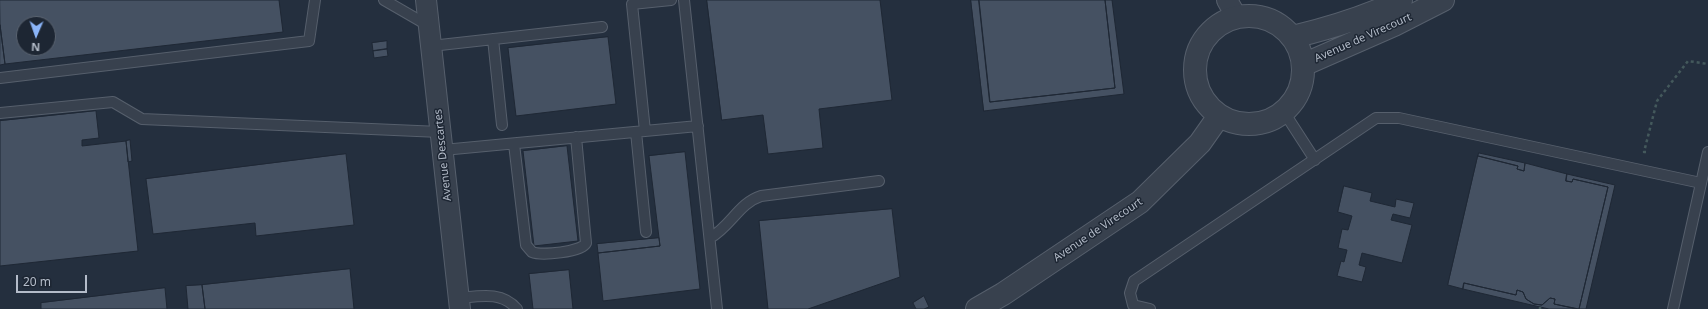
<!DOCTYPE html>
<html>
<head>
<meta charset="utf-8">
<style>
	body { margin:0 }
	#map { position:relative; width:1708px; height:309px; overflow:hidden; background:#242f3e; font-family:"Noto Sans",sans-serif }
	canvas { display:block }
	.north { position:absolute; left:16px; top:16px; width:40px; height:40px; box-sizing:border-box; background:#1d2633; border:1px solid #59626f; border-radius:50%; rotate:182deg; font-size:11px; font-weight:700; line-height:16px; text-align:center; color:#b4bcc9 }
	.north::after { content:''; display:block; margin:auto; width:14px; height:18px; background:#8ab4f8; clip-path:polygon(50% 0,100% 100%,50% 72%,0 100%) }
	.scale { position:absolute; left:16px; top:275px; width:71px; height:18px; box-sizing:border-box; border:2px solid #b4bcc9; border-top:0; padding-left:5px; font-size:12px; line-height:14px; white-space:nowrap; color:#b4bcc9; -webkit-text-stroke:3px #1d2633; paint-order:stroke }
</style>
</head>
<body>
<div id="map">
<canvas width="1708" height="309"></canvas>
<div class="north">N</div>
<div class="scale">20 m</div>
</div>
<script>
const g = document.querySelector('canvas').getContext('2d');
g.lineJoin = 'round';
function fillPath(path, color) { g.fillStyle = color; g.fill(path, 'evenodd'); }
function stroke(path, color, width, dash) { g.strokeStyle = color; g.lineWidth = width; g.lineCap = dash ? 'butt' : 'round'; g.setLineDash(dash || []); g.stroke(path); }
function write(font, color, halo, rows, align = 'center') {
  g.font = font + ' "Noto Sans",sans-serif'; g.lineWidth = 3; g.setLineDash([]); g.textBaseline = 'middle'; g.strokeStyle = halo; g.fillStyle = color; for (const [text, x, y, turn = 0] of rows) {
    g.save(); g.translate(x, y); g.rotate((+turn || 0) * Math.PI / 180); g.textAlign = isNaN(turn) ? turn : align; if (halo) g.strokeText(text, 0, 0); g.fillText(text, 0, 0); g.restore();
  }
}
const building = new Path2D(`
	M0 0H279L283 32 5 64 0 25ZM24 24H48V48H24Z
	M707 0H880L892 100 819 109 823 148 768 154 763 115 722 120Z
	M971 0H979L990 102 1115 88 1105 0H1112L1124 94 984 111Z
	M979 0H1105L1115 88 990 102Z
	M0 25 5 64 0 65Z
	M608 37 616 104 516 116 508 48Z
	M387 41V49L373 51 372 43Z
	M387 49 388 56 374 58 373 51Z
	M96 111 99 138 82 140V146L126 141 138 251 0 266V121Z
	M130 140 132 161 128 162 126 141Z
	M567 146 578 241 534 246 523 151Z
	M685 152 700 289 603 301 598 253 660 246 649 156Z
	M1479 153 1525 163 1524 171 1517 169 1518 166 1478 156Z
	M346 154 354 225 256 236 255 223 153 234 146 179Z
	M1478 156 1518 166 1517 169 1524 171 1525 163 1567 174 1566 181 1572 182 1573 179 1608 187 1579 309 1554 304 1555 299 1550 298 1542 305 1534 304 1526 299 1523 292 1517 290 1516 295 1464 283 1463 289 1448 285Z
	M1567 174 1615 185 1586 309H1579L1608 187 1573 179 1572 182 1566 181Z
	M1344 186 1372 193 1370 201 1395 207 1396 199 1414 203 1410 218 1393 214 1391 220 1412 225 1402 263 1362 253 1359 265 1366 267 1362 282 1337 276 1341 261 1344 262 1347 250 1338 248 1342 229 1348 230 1352 216 1338 212Z
	M892 209 900 277 808 309H768L759 221Z
	M659 238 660 246 598 253 597 244Z
	M350 269 354 309H205L202 285Z
	M569 270 573 309H533L529 274Z
	M1464 283 1516 295 1517 290 1523 292 1526 299 1534 304 1542 305 1550 298 1555 299 1554 304 1577 309H1549L1540 307 1463 289Z
	M202 285 205 309H188L186 286Z
	M165 288 167 309H41V303Z
	M924 296 929 307 924 309H916L913 303Z`);
fillPath(building, '#455162');
stroke(building, '#1f2835', 1);
const service = new Path2D(`
	M384 0 429 26
	M684 0 717 309
	M493 39 502 125
	M431 46 602 27
	M0 78 309 41 315 0
	M1284 112 1315 160
	M0 113 113 102 142 119 440 132
	M645 131 632 4 671 0
	M636 132 646 232
	M514 144 526 245 532 252C541 256 582 252 586 243L576 137
	M443 150 698 126
	M710 238C731 226 739 203 761 196L879 181
	M459 298C480 296 502 291 517 309
	M1150 309 1133 305 1130 293 1134 281 1376 118H1399L1701 183
	M1673 309 1708 152`);
const minor = new Path2D(`
	M426 0 460 309
	M1227 0 1236 16`);
const tertiary = new Path2D(`
	M1195 70a54 54 0 1 1 108 0a54 54 0 1 1-108 0Z
	M1293 37C1330 28 1367 17 1401 0
	M1303 65 1394 25 1443 0
	M977 309 1003 294 1140 202 1200 143 1219 116`);
stroke(service, '#565f6c', 12);
stroke(minor, '#565f6c', 22);
stroke(tertiary, '#565f6c', 24);
stroke(new Path2D(`
	M1646 152H1644L1657 101 1688 61 1708 64
	M1540 309V307`), '#44595c', 2.5, [3, 3]);
stroke(service, '#38414e', 10);
stroke(minor, '#38414e', 20);
stroke(tertiary, '#38414e', 22);
write('11px', '#b4bcc9', '#1d2633', [
	["Avenue de Virecourt",1363,38,-24],
	["Avenue Descartes",443,155,-96],
	["Avenue de Virecourt",1098,230,-34]
]);
</script>
</body>
</html>
